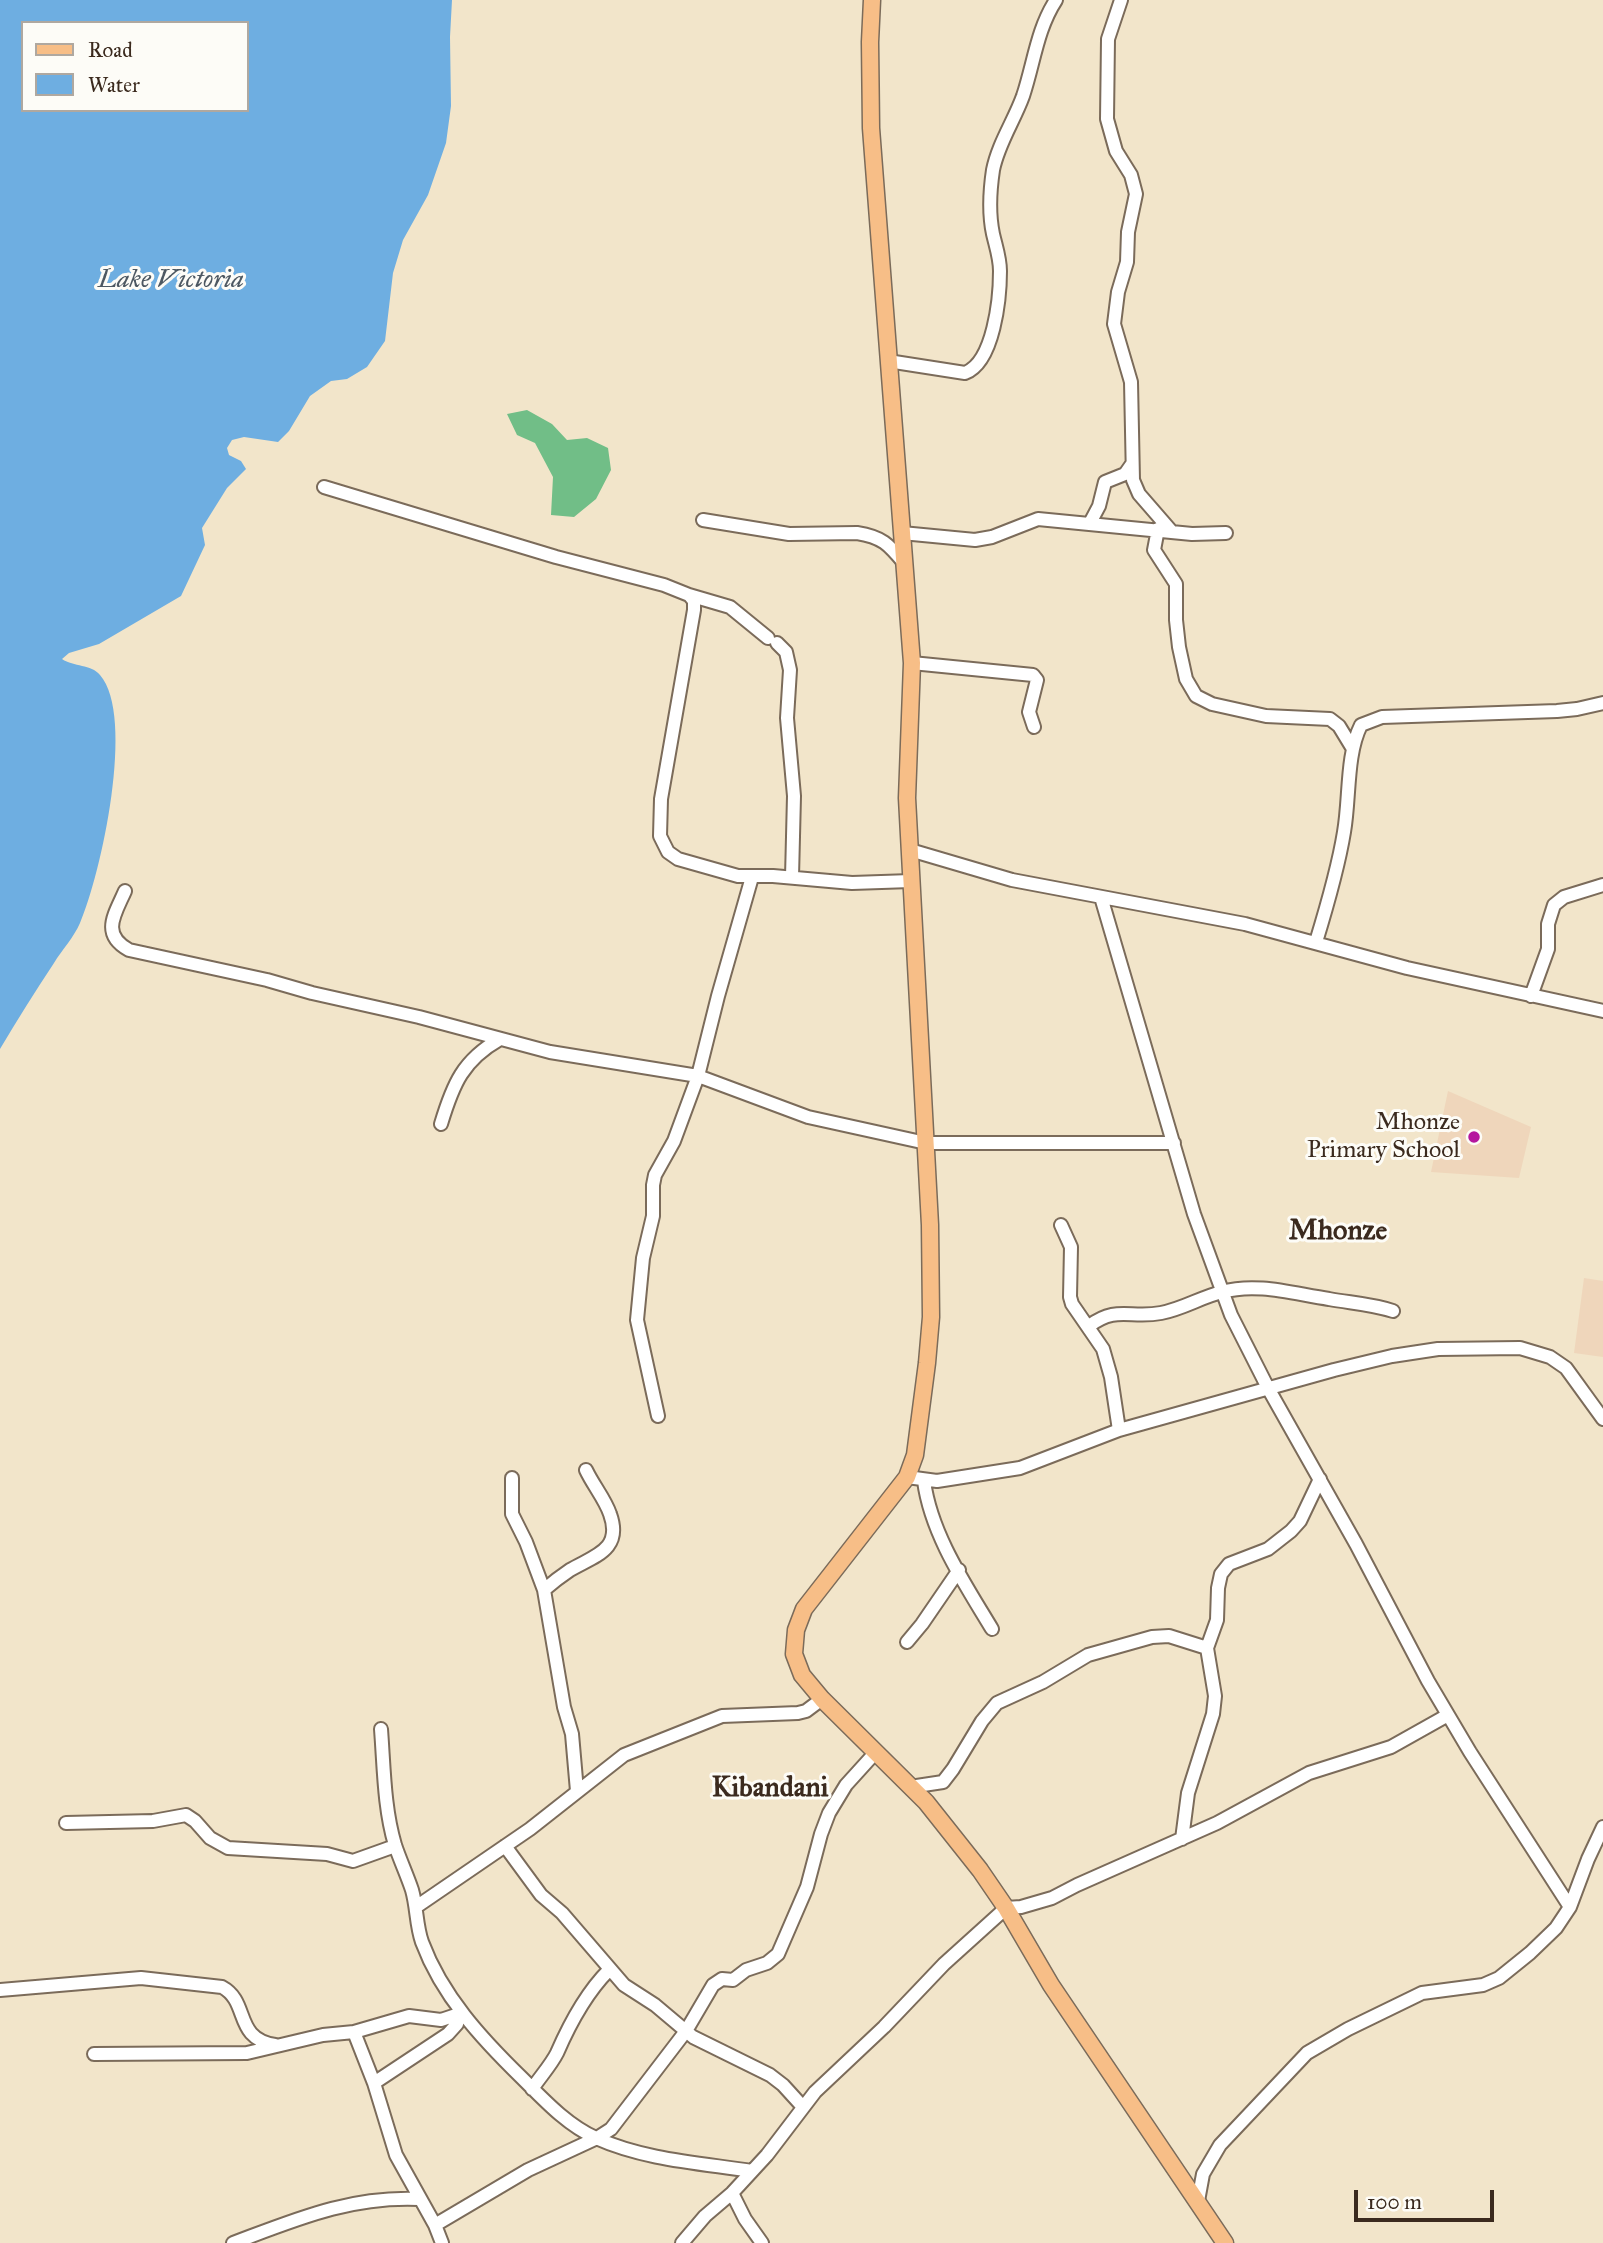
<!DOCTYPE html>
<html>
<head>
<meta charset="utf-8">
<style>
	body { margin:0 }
	#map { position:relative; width:1603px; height:2243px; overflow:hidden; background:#f2e5ca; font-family:"IM FELL Great Primer",serif }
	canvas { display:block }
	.legend { position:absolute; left:21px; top:21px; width:228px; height:91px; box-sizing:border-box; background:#fdfcf7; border:2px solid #afa8a0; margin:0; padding:9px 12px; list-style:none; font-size:21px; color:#3b2a1e }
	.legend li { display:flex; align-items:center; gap:14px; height:35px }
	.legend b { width:35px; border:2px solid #afa8a0 }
	.scale { position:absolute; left:1354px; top:2190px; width:140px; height:32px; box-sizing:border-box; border:4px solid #3b2a1e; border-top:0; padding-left:9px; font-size:21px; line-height:24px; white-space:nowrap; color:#3b2a1e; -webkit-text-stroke:5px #fdfcf7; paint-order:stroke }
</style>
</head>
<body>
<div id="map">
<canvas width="1603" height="2243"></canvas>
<ul class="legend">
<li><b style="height:9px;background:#f7be87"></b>Road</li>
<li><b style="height:19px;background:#6eaee1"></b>Water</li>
</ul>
<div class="scale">100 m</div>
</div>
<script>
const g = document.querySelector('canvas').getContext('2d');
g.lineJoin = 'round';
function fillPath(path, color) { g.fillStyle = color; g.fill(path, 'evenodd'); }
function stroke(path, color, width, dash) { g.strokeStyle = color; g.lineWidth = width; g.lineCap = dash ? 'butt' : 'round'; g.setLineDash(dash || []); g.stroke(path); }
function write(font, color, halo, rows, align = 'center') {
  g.font = font + ' "IM FELL Great Primer",serif'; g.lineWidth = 6; g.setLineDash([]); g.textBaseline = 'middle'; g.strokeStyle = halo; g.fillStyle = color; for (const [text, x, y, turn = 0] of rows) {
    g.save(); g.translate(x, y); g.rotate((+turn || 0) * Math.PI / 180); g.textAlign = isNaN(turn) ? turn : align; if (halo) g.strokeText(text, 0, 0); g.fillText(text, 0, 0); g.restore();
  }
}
fillPath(new Path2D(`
	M1448 1091 1531 1127 1519 1178 1431 1172Z
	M1584 1278 1603 1281V1357L1574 1353Z`), '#efd6bb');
fillPath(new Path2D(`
	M527 410 552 424 567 440 587 438 608 448 611 470 596 499 574 517 551 515 553 477 535 443 517 435 507 414Z`), '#71be87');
fillPath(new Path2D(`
	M0 0H452L450 37 451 106 446 143 428 195 403 240 393 273 385 341 367 367 347 379 331 381 310 396 289 431 278 442 244 437 232 440 227 448 229 455 241 461 246 469 227 488 202 528 205 545 181 596 99 644 69 653 62 659C74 667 91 664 100 675 136 716 101 875 80 923 74 937 62 950 54 963 35 992 17 1020 0 1049ZM23 23H247V110H23Z`), '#6eaee1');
const minor = new Path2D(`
	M1121 0 1108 39 1107 119 1116 151 1131 175 1136 194 1128 232 1127 262 1118 292 1114 324 1131 382 1133 480 1139 494 1172 532
	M888 361 965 373C994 362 1000 298 1000 271 1000 258 996 247 993 234 989 215 990 190 993 170 998 144 1014 121 1023 96 1034 63 1037 29 1056 0
	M324 487 556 557 664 585 689 595 694 601V610L661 799 660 836 668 852 678 859 738 876H773L852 883 911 881
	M703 520 789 534 857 533C883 537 889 545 905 564
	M1090 523 1099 506 1105 482 1125 474 1132 464
	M1158 529 1154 550 1176 584V620L1179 647 1186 679 1196 696 1212 704 1266 716 1330 719 1339 726 1353 749
	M902 533 975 540 992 537 1038 519 1192 534 1226 533
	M689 595 730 607 768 638
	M777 643 786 652 790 670 787 718 794 796 792 877
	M912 663 1033 675 1037 680 1029 712 1034 727
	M910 850 1012 880 1245 924 1407 968 1603 1011
	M125 891C115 914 100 934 129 950L267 980 312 993 419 1017 550 1052 698 1076 808 1117 926 1143H1174
	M1101 897 1194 1214 1231 1315 1268 1388 1356 1544 1428 1681 1470 1752 1570 1907
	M1316 942C1327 906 1338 869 1344 832 1350 798 1346 755 1361 725L1382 717 1557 711 1577 709 1603 703
	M1531 996 1548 949V924L1554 905 1564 897 1603 885
	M441 1124C453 1084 463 1060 500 1039
	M1061 1225 1071 1247 1070 1297 1072 1304 1103 1349 1111 1377 1119 1430
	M1089 1326C1117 1305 1130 1319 1161 1313 1183 1309 1201 1297 1222 1292 1257 1282 1294 1294 1329 1299 1351 1303 1372 1304 1393 1311
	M658 1416 637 1320 643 1258 653 1216V1185L655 1175 674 1141 698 1076 718 996 752 877
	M907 1477 937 1481 1020 1468 1119 1430 1334 1370 1392 1356 1438 1349 1520 1348 1550 1357 1566 1368 1603 1419
	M512 1478V1514L526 1542 544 1590 564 1707 572 1734 577 1791
	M924 1481C931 1534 965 1584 992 1629
	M544 1590C552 1583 561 1576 570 1570 594 1556 623 1550 610 1514 605 1499 593 1485 586 1470
	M907 1642 922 1624 959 1570
	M381 1729C384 1768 384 1808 395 1845 400 1860 407 1875 412 1890 417 1907 416 1925 422 1942 442 1996 482 2039 522 2078 544 2100 567 2125 596 2138 645 2160 700 2163 752 2171
	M910 1787 943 1782 953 1769 982 1721 997 1703 1043 1682 1088 1655 1152 1637 1169 1636 1207 1648
	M66 1823 153 1821 186 1815 195 1821 210 1838 228 1848 327 1854 353 1861 395 1846
	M1182 1839 1188 1793 1213 1714 1215 1696 1207 1648 1217 1620 1218 1588 1221 1574 1229 1564 1268 1549 1291 1531 1300 1521 1320 1479
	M505 1846 541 1895 562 1913 624 1985 655 2005 693 2037 770 2075 783 2085 803 2107
	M416 1907 530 1829 624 1755 722 1716 798 1713 806 1711 822 1699
	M0 1990 141 1978 222 1987C250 2002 233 2038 275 2045
	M354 2032 374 2083 396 2155 435 2225 442 2243
	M94 2054 247 2053 323 2035 354 2032 409 2016 441 2020 462 2013
	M374 2083 448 2034 457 2024 459 2015
	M532 2089C540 2077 551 2065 557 2053 570 2023 586 1993 609 1970
	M732 2193 745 2219 762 2243
	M1198 2201 1203 2174 1220 2145 1307 2053 1348 2029 1422 1993 1483 1985 1499 1978 1530 1953 1556 1928 1570 1907 1588 1859 1603 1827
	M435 2225 528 2170 597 2138 611 2129 686 2031 713 1985 722 1979 733 1980 746 1970 767 1963 778 1954 807 1887 821 1834 829 1813 846 1785 875 1753
	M233 2243C297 2219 350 2196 419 2199
	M682 2243 705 2216 732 2193 767 2155 815 2092 884 2027 944 1964 1006 1908 1021 1907 1052 1898 1077 1885 1217 1823 1309 1773 1391 1747 1448 1715`);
const major = new Path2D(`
	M872 0 870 42 871 128 912 663 907 798 930 1225 931 1317 927 1363 915 1455 907 1477 804 1609 796 1630 794 1654 802 1675 822 1699 926 1802 980 1870 1006 1908 1051 1985 1225 2243`);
stroke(minor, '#7b6b5a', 16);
stroke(major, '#7b6b5a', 19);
stroke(minor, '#fff', 12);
stroke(major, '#f7be87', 16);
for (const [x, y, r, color] of [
	[1474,1137,7,"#b5179e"]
]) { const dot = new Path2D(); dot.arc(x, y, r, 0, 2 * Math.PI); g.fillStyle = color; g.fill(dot); stroke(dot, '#fdfcf7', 2.5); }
write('24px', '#3b2a1e', '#fdfcf7', [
	["Mhonze",1460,1123],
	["Primary School",1460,1151]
], 'right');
write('italic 26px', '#4d5862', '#fdfcf7', [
	["Lake Victoria",171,281]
]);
write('bold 28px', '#3b2a1e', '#fdfcf7', [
	["Mhonze",1338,1232],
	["Kibandani",770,1789]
]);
</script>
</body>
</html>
